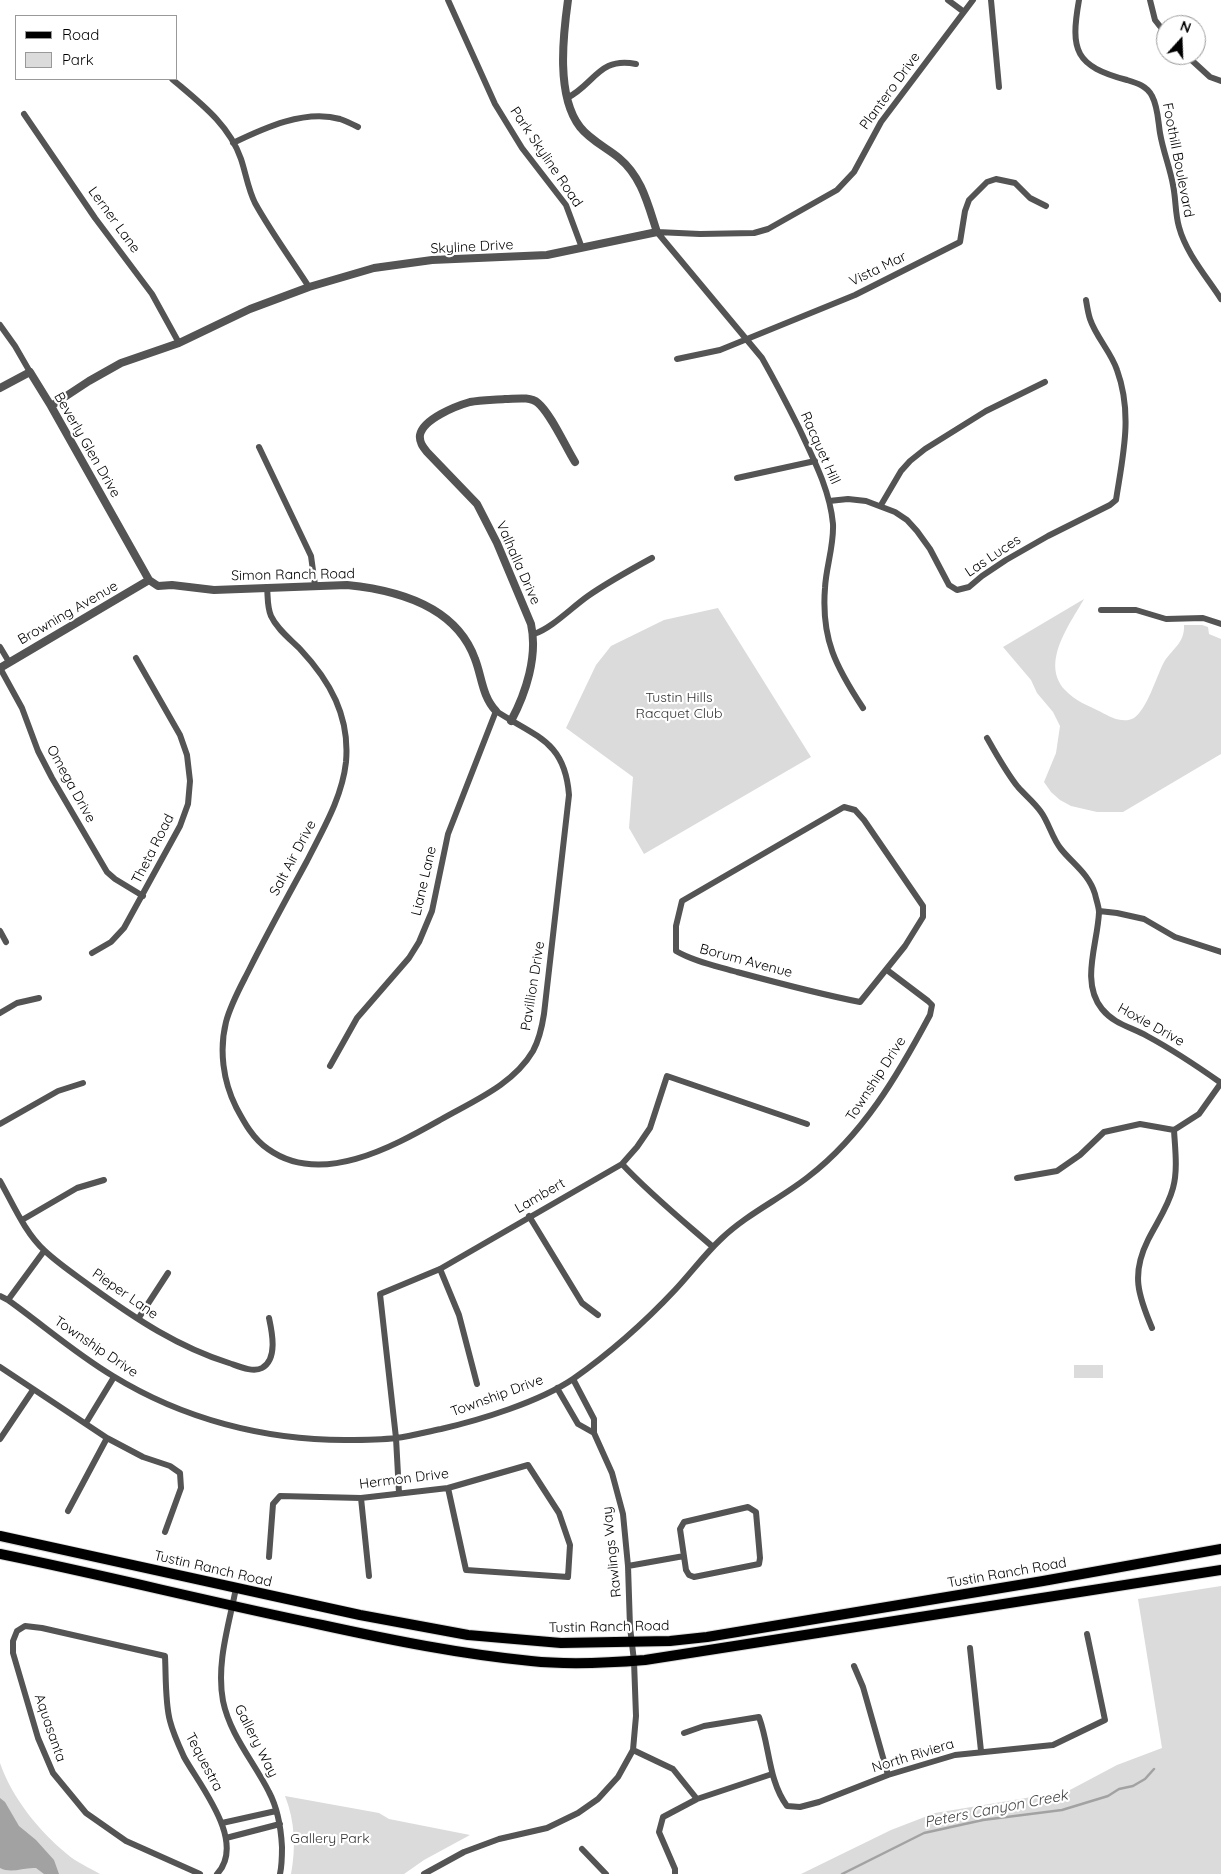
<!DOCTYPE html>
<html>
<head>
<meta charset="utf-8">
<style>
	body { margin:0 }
	#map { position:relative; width:1221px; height:1874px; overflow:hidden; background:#fff; font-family:Quicksand,sans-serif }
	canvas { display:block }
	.legend { position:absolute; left:15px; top:15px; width:162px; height:65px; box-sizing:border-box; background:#fff; border:1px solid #999; margin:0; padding:6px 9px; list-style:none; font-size:15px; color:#000 }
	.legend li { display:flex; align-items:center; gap:10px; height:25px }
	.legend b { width:25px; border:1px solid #999 }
	.north { position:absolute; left:1156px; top:15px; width:50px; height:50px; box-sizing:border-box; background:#fff; border:1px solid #999; border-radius:50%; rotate:20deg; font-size:14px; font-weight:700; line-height:20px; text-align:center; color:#000 }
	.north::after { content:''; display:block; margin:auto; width:18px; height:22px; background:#000; clip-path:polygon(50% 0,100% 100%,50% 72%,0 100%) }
</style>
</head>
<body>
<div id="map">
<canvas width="1221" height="1874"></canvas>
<ul class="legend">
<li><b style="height:6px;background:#000"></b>Road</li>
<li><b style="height:14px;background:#dbdbdb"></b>Park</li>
</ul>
<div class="north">N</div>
</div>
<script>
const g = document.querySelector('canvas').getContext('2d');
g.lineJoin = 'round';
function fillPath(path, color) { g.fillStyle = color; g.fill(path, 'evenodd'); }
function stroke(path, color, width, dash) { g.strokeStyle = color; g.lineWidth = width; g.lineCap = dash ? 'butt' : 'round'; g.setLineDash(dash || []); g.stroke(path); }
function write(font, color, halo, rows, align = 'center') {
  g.font = font + ' Quicksand,sans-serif'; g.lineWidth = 4.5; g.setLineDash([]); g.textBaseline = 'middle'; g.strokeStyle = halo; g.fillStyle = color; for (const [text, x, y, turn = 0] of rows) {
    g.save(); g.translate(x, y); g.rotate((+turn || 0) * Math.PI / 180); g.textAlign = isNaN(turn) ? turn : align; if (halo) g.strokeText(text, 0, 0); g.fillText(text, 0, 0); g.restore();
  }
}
fillPath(new Path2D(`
	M1084 599C1070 624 1040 663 1065 690 1075 701 1089 706 1101 712 1110 717 1123 724 1134 718 1147 709 1156 678 1163 664 1171 649 1185 644 1184 625H1202L1208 627 1209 634 1221 639V754L1123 812H1097L1071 806 1060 800 1051 792 1044 782 1056 753 1060 726 1053 712 1037 693 1031 680 1003 647Z
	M718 608 811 757 644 854 629 828 633 777 566 728 596 665 611 646 664 620Z
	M1074 1365H1103V1378H1074Z
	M1221 1586V1874H801L891 1830 935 1813 1068 1791 1117 1765 1162 1748 1138 1599Z
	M0 1763C12 1798 39 1831 67 1854 76 1862 90 1868 100 1874H0Z
	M285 1796 379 1813 389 1819 470 1835 424 1860 404 1874H291C296 1848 295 1821 285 1796Z`), '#dbdbdb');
fillPath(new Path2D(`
	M0 1798 5 1802 19 1826 36 1840 54 1860 59 1874H44L36 1868C23 1867 12 1874 0 1868Z`), '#a2a2a2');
stroke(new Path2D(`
	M842 1874 924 1833 983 1820 1062 1810 1108 1796 1119 1789 1133 1786 1145 1779 1154 1769`), '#a2a2a2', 2.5);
const primary = new Path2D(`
	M0 1536 360 1615 468 1635 561 1643 670 1641 707 1637 1043 1581 1221 1549
	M0 1554C108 1576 214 1603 322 1625 391 1640 460 1654 531 1661 568 1665 608 1663 645 1660L1221 1570`);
stroke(primary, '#dbdbdb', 12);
stroke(new Path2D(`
	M448 0 495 104 522 148 566 205 582 248
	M948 0 964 12
	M991 0 999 87
	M1079 0C1070 51 1075 66 1127 80 1137 83 1147 86 1152 96 1158 107 1158 121 1160 133 1163 151 1170 168 1173 185 1176 199 1175 213 1179 227 1186 253 1206 276 1221 299
	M1150 0 1155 20 1166 34
	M1186 55 1210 77 1221 81
	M172 79C199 102 229 124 241 159 246 174 248 189 255 203 271 232 291 259 309 287
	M567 98C594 85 599 56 636 64
	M24 114 95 218 152 294 179 343
	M233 143C264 128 305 109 340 119 346 121 352 124 358 127
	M657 232 762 358C775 381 787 404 799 428 813 458 830 490 833 524 834 546 826 567 825 588 821 639 836 667 863 708
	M657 232 700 234 754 233 768 229 837 190 854 172 881 122 973 0
	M0 325 15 346 30 372
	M677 359 720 350 855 295 960 242 965 211 969 200 987 182 996 179 1015 183 1030 198 1046 206
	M259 447 311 556 315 585
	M737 478 815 461
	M829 501 848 499 866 501 895 512 907 520 917 531 930 549 949 585 957 590 969 587 982 576 1006 560 1048 536 1110 505 1116 500C1123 455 1133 414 1117 370 1111 352 1096 337 1090 319 1088 313 1087 306 1086 300
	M881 505 901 471 910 461 925 449 986 411 1045 382
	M267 587C268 597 267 607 271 616 277 629 290 639 300 649 330 681 350 716 346 762 342 798 323 829 307 861 288 896 268 932 250 968 241 986 231 1003 226 1022 219 1050 223 1081 236 1107 244 1122 253 1139 268 1149 321 1187 392 1147 440 1120 473 1101 513 1085 533 1051 539 1040 542 1027 544 1014L569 795C565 741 536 737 496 711L448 834 432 911 419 942 409 958 357 1018 330 1066
	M1101 610H1136L1166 619 1203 618 1221 624
	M534 634C552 628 571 608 588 596 608 582 630 570 652 558
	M0 647 9 662
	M0 668 22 708 38 751 52 778 107 872 115 879 143 896
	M987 738C997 755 1006 772 1018 787 1025 795 1035 803 1041 812 1049 823 1052 838 1061 849 1073 864 1089 874 1095 894 1096 899 1099 907 1099 912 1098 943 1080 982 1102 1009 1114 1024 1131 1027 1147 1036 1173 1050 1197 1066 1221 1083
	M844 807 855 810 864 820 923 906V917L905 946 860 1002C819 994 778 983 737 972 717 966 695 962 676 951V926L682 901Z
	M1099 911 1117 913 1144 919 1175 937 1221 952
	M0 931 6 942
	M92 953 111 942 124 928 180 826 188 804 190 781 187 755 180 735 136 658
	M0 1013 17 1003 39 998
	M0 1124 58 1091 83 1083
	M622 1164C650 1194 682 1220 713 1247
	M1017 1178 1057 1171 1080 1155 1104 1132 1140 1124 1174 1130 1199 1114 1221 1083
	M0 1181C13 1204 25 1233 45 1251 60 1265 77 1276 93 1288 136 1319 178 1347 229 1363 238 1366 253 1373 262 1368 278 1359 272 1332 269 1318
	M529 1216 582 1303 598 1315
	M22 1220 77 1188 104 1180
	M440 1269 459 1315 477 1384
	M0 1296 8 1300C43 1325 76 1354 113 1376 183 1419 264 1440 345 1440 362 1440 380 1440 396 1438 411 1436 426 1432 441 1429 480 1420 539 1402 573 1379 610 1353 644 1323 675 1290 691 1273 704 1255 721 1239 747 1214 780 1199 808 1177 863 1135 898 1075 930 1015L932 1005 928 1001 887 970
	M8 1300 44 1251
	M138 1319 168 1273
	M1152 1328C1138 1295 1131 1274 1148 1240 1157 1222 1168 1207 1173 1188 1178 1170 1175 1148 1174 1130
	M0 1367 107 1438 143 1457 170 1466 180 1473 181 1488 165 1532
	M557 1388 578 1424 594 1433
	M86 1423 114 1377
	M0 1439 33 1390
	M399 1493 396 1438 380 1294 440 1269 622 1164 637 1147 650 1128 667 1076 807 1124
	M361 1498 369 1576
	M748 1507 756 1512 760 1558 759 1564 694 1577 689 1575 686 1570 680 1529 684 1522Z
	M68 1511 107 1438
	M269 1557 273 1504 280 1496 361 1498 448 1488 528 1465 559 1513 570 1545 568 1577 466 1570 448 1488
	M628 1566 684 1556
	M236 1588C229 1625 216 1663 223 1701 230 1735 254 1762 269 1792 278 1809 281 1828 282 1847 282 1857 282 1865 280 1874
	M970 1648 981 1751
	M854 1666 863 1687 888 1775
	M684 1733 704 1726 759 1717C770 1747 768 1780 787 1806L800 1807 819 1802 888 1775 955 1755 1053 1745 1105 1720 1087 1634
	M633 1750 673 1769 697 1799
	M222 1823 276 1811
	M226 1838 280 1824
	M582 1849 606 1874
	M200 1874 126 1841 86 1813 53 1773 38 1738 13 1653V1641L17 1631 25 1626 42 1628 165 1656C166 1675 165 1703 170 1721 173 1733 179 1746 184 1757 200 1786 247 1842 217 1874
	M424 1874 464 1852 499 1839 547 1828 578 1813 598 1799 618 1777 633 1750 636 1716 634 1661 630 1627 628 1566 623 1514 612 1473 594 1433V1419L573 1379
	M675 1874V1869L659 1832 663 1817 697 1799 772 1774`), '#545454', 6);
stroke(new Path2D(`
	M0 388 30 372 51 406 149 580
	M51 406 89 381 121 363 179 343 250 309 309 287 374 268 432 260 547 255 657 232C648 205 642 177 619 158 607 148 590 140 580 127 556 96 563 36 568 0
	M149 580 158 586 172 585 214 590 347 585C397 590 456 606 475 659 482 677 482 696 496 711
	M0 668 149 580
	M511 721C526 693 538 656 531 624L497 543 477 504 427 452C423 447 419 442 420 435 423 419 456 406 470 402 481 400 493 400 505 399 515 399 530 396 538 403 551 414 565 446 575 462`), '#545454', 8);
stroke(primary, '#000', 10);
write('14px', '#000', '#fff', [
	["Plantero Drive",890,91,-54],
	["Park Skyline Road",546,157,56],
	["Foothill Boulevard",1178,160,79],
	["Lerner Lane",114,220,54],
	["Skyline Drive",472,247,-3],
	["Vista Mar",878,269,-26],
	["Beverly Glen Drive",87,445,60],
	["Racquet Hill",820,448,66],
	["Las Luces",993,556,-34],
	["Valhalla Drive",518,563,66],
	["Simon Ranch Road",293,575,-1],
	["Browning Avenue",68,613,-30],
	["Omega Drive",71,784,61],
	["Theta Road",153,849,-63],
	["Salt Air Drive",293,858,-62],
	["Liane Lane",424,881,-77],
	["Borum Avenue",746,961,15],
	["Pavillion Drive",533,986,-81],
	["Hoxie Drive",1151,1025,29],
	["Township Drive",876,1079,-57],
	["Lambert",540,1196,-30],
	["Pieper Lane",125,1294,35],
	["Township Drive",96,1347,34],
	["Township Drive",497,1396,-20],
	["Hermon Drive",404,1479,-7],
	["Rawlings Way",612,1552,-96],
	["Tustin Ranch Road",213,1569,13],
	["Tustin Ranch Road",1007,1573,-10],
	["Tustin Ranch Road",609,1627,-1],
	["Aquasanta",50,1728,71],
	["Gallery Way",256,1741,63],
	["North Riviera",913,1756,-17],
	["Tequestra",204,1762,62]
]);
write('14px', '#323232', '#fff', [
	["Tustin Hills",679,698],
	["Racquet Club",679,714],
	["Gallery Park",330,1839]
]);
write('italic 15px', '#434343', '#fff', [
	["Peters Canyon Creek",996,1809,-11]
]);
</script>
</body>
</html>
